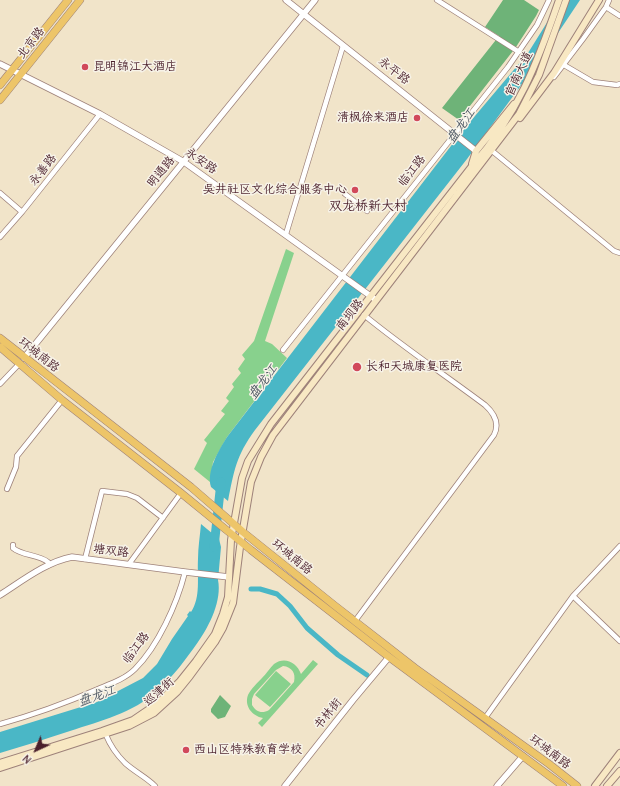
<!DOCTYPE html>
<html>
<head>
<meta charset="utf-8">
<style>
	body { margin:0 }
	#map { position:relative; width:620px; height:786px; overflow:hidden; background:#f1e4c9; font-family:"Comic Neue",sans-serif }
	canvas { display:block }
	.north { position:absolute; left:16px; top:730px; width:40px; height:40px; -webkit-text-stroke:3px #f7f3e8; paint-order:stroke; rotate:224deg; font-size:11px; font-weight:700; line-height:16px; text-align:center; color:#4a1f2b }
	.north::after { content:''; display:block; margin:auto; width:14px; height:18px; background:#4a1f2b; clip-path:polygon(50% 0,100% 100%,50% 72%,0 100%) }
</style>
</head>
<body>
<div id="map">
<canvas width="620" height="786"></canvas>
<div class="north">N</div>
</div>
<script>
const g = document.querySelector('canvas').getContext('2d');
g.lineJoin = 'round';
function fillPath(path, color) { g.fillStyle = color; g.fill(path, 'evenodd'); }
function stroke(path, color, width, dash) { g.strokeStyle = color; g.lineWidth = width; g.lineCap = dash ? 'butt' : 'round'; g.setLineDash(dash || []); g.stroke(path); }
function write(font, color, halo, rows, align = 'center') {
  g.font = font + ' "Comic Neue","LXGW WenKai TC",sans-serif'; g.lineWidth = 3; g.setLineDash([]); g.textBaseline = 'middle'; g.strokeStyle = halo; g.fillStyle = color; for (const [text, x, y, turn = 0] of rows) {
    g.save(); g.translate(x, y); g.rotate((+turn || 0) * Math.PI / 180); g.textAlign = isNaN(turn) ? turn : align; if (halo) g.strokeText(text, 0, 0); g.fillText(text, 0, 0); g.restore();
  }
}
fillPath(new Path2D(`
	M286 249 294 253 265 341 272 344 287 358 227 437 213 462 210 482 194 469 207 443 204 440 225 414 221 411 229 401 226 398 234 387 232 384 241 373 238 369 245 359 242 355 254 341Z
	M313 660 318 664 262 727 258 723 263 718C252 716 244 706 248 695 251 689 257 683 262 678 266 674 270 668 274 664 285 656 297 663 301 674ZM283 666C292 667 296 673 294 682L269 710C262 714 256 712 252 705V699L254 694 276 670Z
	M276 671 291 684 270 707 255 695Z`), '#88d18d');
fillPath(new Path2D(`
	M503 0H524L539 10 536 16 516 47 459 120 442 108 499 36 485 27Z
	M220 695 231 706 225 717 218 719 211 712V709Z`), '#6eb378');
fillPath(new Path2D(`
	M561 0H580L544 54 467 159 255 430C236 456 234 471 228 501L211 487C206 471 219 450 227 437L464 129 528 53Z
	M201 524 219 539 221 547 218 580C222 600 210 625 198 642 186 659 173 677 157 691 133 713 100 721 70 731 46 739 23 746 0 753V732L97 702 143 678 157 664 172 639 188 616 187 615 190 611 191 612C201 597 197 577 198 559 198 547 200 536 201 524Z`), '#4ab7c6');
stroke(new Path2D(`
	M251 589H260L277 594 290 606 307 628 338 655 367 675`), '#4ab7c6', 5);
stroke(new Path2D(`
	M214 547 221 482`), '#4ab7c6', 9);
const minor = new Path2D(`
	M437 0 519 52
	M606 7 620 16
	M564 65 593 82 617 85 620 84
	M554 77 583 39 606 7 609 0
	M491 150 614 251 620 253
	M0 193 22 212
	M345 194 367 211
	M286 234 343 46
	M0 237 22 212 100 114
	M283 350 508 67 537 25 549 0
	M0 384 20 363
	M7 489 16 467 17 456 62 400
	M13 545V548C22 556 38 554 48 562L49 565
	M85 559 102 491 127 494 137 498 163 518
	M129 564 181 493
	M573 596 620 641
	M355 621 494 435C500 423 494 413 485 405 445 375 403 347 364 315
	M485 718 573 596 620 546
	M0 724C33 715 66 703 98 689 110 684 125 679 135 669 158 646 177 604 185 572
	M106 735C110 745 117 755 125 763 135 772 146 777 155 786`);
const tertiary = new Path2D(`
	M286 0 476 151
	M0 64 100 114 184 162 376 300
	M24 358 315 0
	M0 595C22 581 46 562 72 557L185 572 229 577
	M285 786 353 700 389 657
	M497 786 523 756`);
const secondary = new Path2D(`
	M520 118 554 73 599 0
	M472 164 476 151 514 104
	M0 763 102 731 133 720 158 703 180 681 196 661 215 634 223 614 228 597 231 540 242 478 248 461 271 424 472 166C518 114 537 64 559 0
	M0 768 129 726 154 713 177 692 190 676 215 642 223 628 233 603 240 547 251 482 261 457 273 435 519 114 539 75 566 0
	M595 786 620 753
	M607 786 620 771`);
const primary = new Path2D(`
	M0 85 68 0
	M0 100 80 0
	M0 338 191 487 243 532 334 605 415 668 549 764 577 786
	M0 347 62 400 181 493 251 550 389 657 563 786`);
stroke(minor, '#9e827a', 6);
stroke(tertiary, '#9e827a', 7);
stroke(secondary, '#9e827a', 8);
stroke(primary, '#9e827a', 8);
stroke(minor, '#fff', 4.5);
stroke(tertiary, '#fff', 5.5);
stroke(secondary, '#f8e8c3', 6);
stroke(primary, '#edc569', 7);
for (const [x, y, r, color] of [
	[85,67,4,"#d1495b"],
	[417,118,4,"#d1495b"],
	[355,190,4,"#d1495b"],
	[357,367,5,"#d1495b"],
	[186,750,4,"#d1495b"]
]) { const dot = new Path2D(); dot.arc(x, y, r, 0, 2 * Math.PI); g.fillStyle = color; g.fill(dot); stroke(dot, '#f7f3e8', 1.5); }
write('12px', '#4a1f2b', '#f7f3e8', [
	["北京路",31,43,-52],
	["永平路",394,71,38],
	["官南大道",519,74,-65],
	["永安路",201,161,34],
	["永善路",43,170,-52],
	["临江路",412,171,-52],
	["明通路",161,172,-51],
	["南坝路",350,315,-52],
	["环城南路",39,355,38],
	["塘双路",111,551,7],
	["环城南路",292,557,39],
	["临江路",136,648,-53],
	["巡津街",159,692,-42],
	["书林街",328,714,-51],
	["环城南路",550,752,37]
]);
write('12px', '#4a1f2b', '#f7f3e8', [
	["昆明锦江大酒店",93,67],
	["清枫徐来酒店",409,118,"right"],
	["吴井社区文化综合服务中心",347,190,"right"],
	["长和天城康复医院",366,367],
	["西山区特殊教育学校",194,750]
], 'left');
write('italic 13px', '#4a5461', '#f7f3e8', [
	["盘龙江",461,126,-54],
	["盘龙江",263,382,-53],
	["盘龙江",97,696,-20]
]);
write('13px', '#4a1f2b', '#f7f3e8', [
	["双龙桥新大村",368,206]
]);
</script>
</body>
</html>
